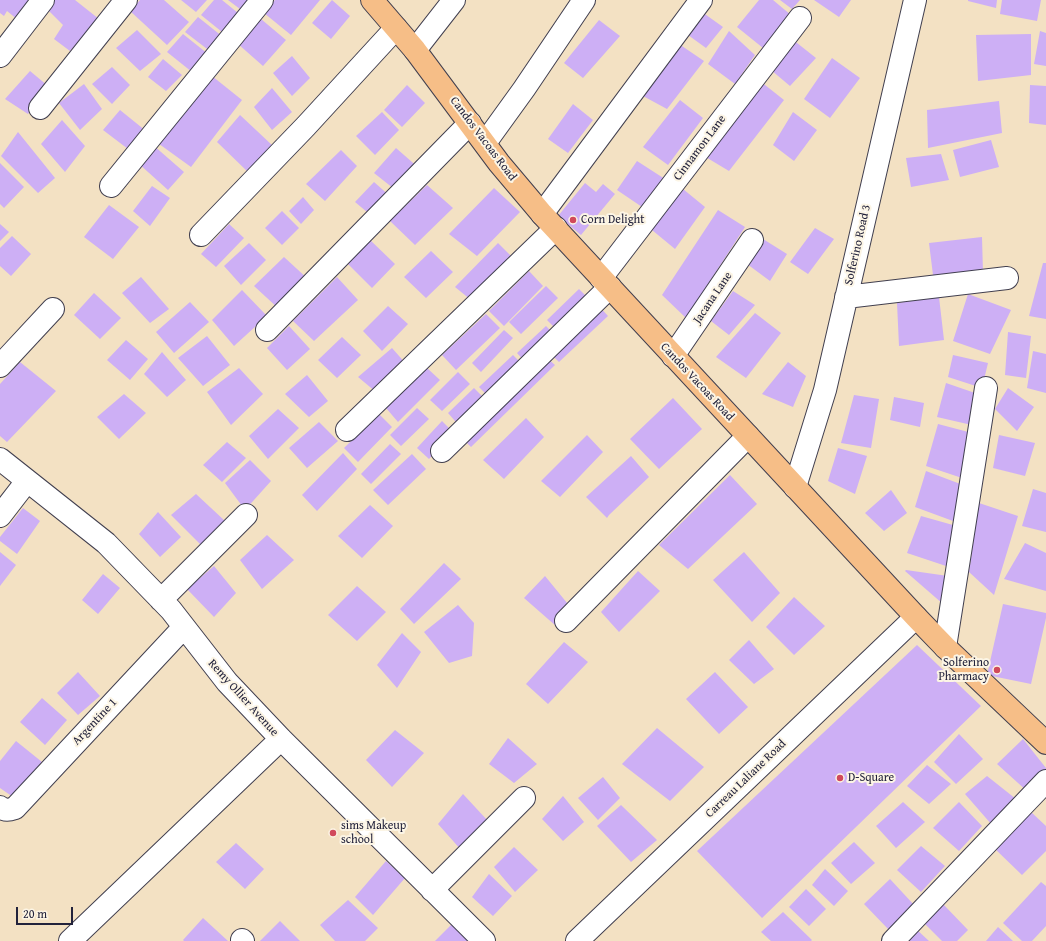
<!DOCTYPE html>
<html>
<head>
<meta charset="utf-8">
<style>
	body { margin:0 }
	#map { position:relative; width:1046px; height:941px; overflow:hidden; background:#f3e1c3; font-family:"Gentium Book Plus",serif }
	canvas { display:block }
	.scale { position:absolute; left:16px; top:907px; width:57px; height:18px; box-sizing:border-box; border:2px solid #22223b; border-top:0; padding-left:5px; font-size:12px; line-height:14px; white-space:nowrap; color:#22223b; -webkit-text-stroke:3px #fcf5e5; paint-order:stroke }
</style>
</head>
<body>
<div id="map">
<canvas width="1046" height="941"></canvas>
<div class="scale">20 m</div>
</div>
<script>
const g = document.querySelector('canvas').getContext('2d');
g.lineJoin = 'round';
function fillPath(path, color) { g.fillStyle = color; g.fill(path, 'evenodd'); }
function stroke(path, color, width, dash) { g.strokeStyle = color; g.lineWidth = width; g.lineCap = dash ? 'butt' : 'round'; g.setLineDash(dash || []); g.stroke(path); }
function write(font, color, halo, rows, align = 'center') {
  g.font = font + ' "Gentium Book Plus",serif'; g.lineWidth = 4; g.setLineDash([]); g.textBaseline = 'middle'; g.strokeStyle = halo; g.fillStyle = color; for (const [text, x, y, turn = 0] of rows) {
    g.save(); g.translate(x, y); g.rotate((+turn || 0) * Math.PI / 180); g.textAlign = isNaN(turn) ? turn : align; if (halo) g.strokeText(text, 0, 0); g.fillText(text, 0, 0); g.restore();
  }
}
fillPath(new Path2D(`
	M0 0H35L18 20 7 11 4 16 0 13Z
	M55 0H75L99 19 70 51 54 39 63 25 47 9Z
	M140 0H164L189 22 167 45 130 11Z
	M181 0H207L196 12Z
	M214 0H222L243 17 227 36 201 15Z
	M228 0H259L248 15Z
	M275 0H320L291 35 264 13Z
	M332 0 350 16 331 39 312 23Z
	M759 0H773L791 15 763 48 737 27Z
	M780 0H800L792 9Z
	M814 0H851L839 17Z
	M968 0H997L996 8 968 1Z
	M1002 0H1041L1037 21 1000 14Z
	M702 12 723 27 706 48 688 35Z
	M198 17 223 37 211 52 185 32Z
	M261 19 286 40 263 66 238 44Z
	M599 20 620 36 583 78 564 63Z
	M137 30 161 54 140 71 116 48Z
	M729 31 755 55 735 84 708 64Z
	M1040 31 1046 33V66L1034 64Z
	M183 34 208 54 192 72 167 52Z
	M1031 34V75L978 81 976 35Z
	M792 39 816 58 790 86 771 70Z
	M679 44 704 61 667 109 643 96Z
	M292 56 310 78 292 96 273 73Z
	M832 58 860 78 830 118 804 99Z
	M163 59 182 75 166 91 148 77Z
	M112 67 130 85 112 104 92 84Z
	M30 71 48 86 28 114 5 99Z
	M207 72 242 100 191 167 155 141Z
	M760 81 784 100 729 171 704 156Z
	M84 84 102 109 80 130 59 103Z
	M407 85 425 103 402 127 384 110Z
	M1030 85 1046 86V125L1029 123Z
	M272 88 292 112 272 130 254 107Z
	M680 100 703 118 668 165 643 147Z
	M999 101 1002 133 928 148 927 110Z
	M573 104 593 120 568 153 548 139Z
	M120 110 146 131 128 149 103 130Z
	M382 112 399 130 375 155 356 136Z
	M793 112 817 130 794 161 773 145Z
	M240 115 273 146 249 173 217 142Z
	M62 120 85 146 65 172 41 144Z
	M18 132 55 178 38 193 1 156Z
	M991 140 999 167 960 177 953 150Z
	M153 145 184 172 168 190 138 163Z
	M396 148 420 169 398 192 374 173Z
	M341 150 357 166 325 201 306 184Z
	M941 154 949 180 911 187 906 158Z
	M637 161 668 181 645 209 617 190Z
	M0 163 24 187 4 208 0 204Z
	M374 182 391 197 373 217 355 202Z
	M585 183 596 192 603 184 615 194 581 235 558 216Z
	M427 185 453 208 415 245 390 221Z
	M152 186 170 198 150 226 133 211Z
	M494 188 520 212 477 256 449 234Z
	M683 189 705 207 675 249 652 230Z
	M303 197 314 210 301 224 289 211Z
	M109 205 139 227 113 259 84 237Z
	M718 210 745 227 686 318 662 295Z
	M282 211 299 228 282 245 265 228Z
	M0 224 9 232 0 241Z
	M229 224 244 238 216 267 201 254Z
	M815 228 834 239 808 274 790 262Z
	M12 236 31 254 11 276 0 266V248Z
	M982 237 983 273 934 283 929 243Z
	M368 238 395 264 372 288 346 262Z
	M763 239 787 254 770 281 747 264Z
	M249 243 266 260 241 285 224 266Z
	M498 243 517 262 471 300 455 287Z
	M431 251 453 272 426 298 404 277Z
	M284 257 309 280 279 309 254 286Z
	M1043 263H1046V319L1029 316Z
	M529 271 543 286 504 326 489 311Z
	M141 277 169 309 150 323 122 293Z
	M337 277 358 300 314 341 293 321Z
	M546 286 558 298 521 334 509 322Z
	M579 289 591 301 559 332 547 320Z
	M242 290 267 316 234 346 212 320Z
	M733 291 755 305 729 335 711 321Z
	M94 293 121 318 100 339 74 315Z
	M968 294 1011 310 990 354 953 341Z
	M939 297 944 340 899 346 897 303Z
	M190 302 209 322 174 353 156 332Z
	M597 304 608 316 559 362 548 351Z
	M388 306 408 324 382 351 363 331Z
	M755 313 781 333 746 378 716 357Z
	M486 314 500 328 456 370 442 355Z
	M289 326 310 349 287 370 267 348Z
	M546 326 555 335 526 363 517 353Z
	M504 330 513 338 481 372 472 363Z
	M1008 332 1031 336 1026 378 1005 375Z
	M207 336 230 365 203 386 178 358Z
	M342 337 361 355 337 378 318 360Z
	M126 340 148 359 130 380 107 360Z
	M392 348 407 365 376 392 358 377Z
	M1033 351 1046 354V393L1027 388Z
	M162 352 186 380 167 397 144 374Z
	M513 355 524 366 490 398 479 387Z
	M953 355 988 363 982 388 948 377Z
	M545 356 555 365 471 447 462 438Z
	M20 362 56 391 7 442 0 436V384Z
	M788 362 806 376 793 407 762 394Z
	M239 368 263 394 231 425 207 392Z
	M427 368 440 380 398 422 386 408Z
	M458 372 470 384 442 411 430 400Z
	M307 375 328 401 309 417 285 394Z
	M946 383 978 394 976 426 937 417Z
	M474 388 489 403 462 429 448 413Z
	M1008 388 1034 407 1017 431 995 409Z
	M124 394 146 413 119 439 97 417Z
	M854 395 879 399 871 448 841 443Z
	M894 397 924 403 920 427 890 420Z
	M673 398 702 429 659 469 630 439Z
	M417 408 429 419 401 446 390 435Z
	M278 409 299 428 268 459 249 436Z
	M379 414 392 427 358 462 344 448Z
	M526 418 544 437 504 479 483 460Z
	M442 421 454 433 429 459 417 448Z
	M319 422 338 441 307 468 289 448Z
	M938 424 976 434 962 478 926 466Z
	M587 435 603 452 560 497 541 481Z
	M999 435 1035 443 1025 476 993 468Z
	M227 442 246 458 222 482 203 465Z
	M390 444 401 454 371 484 361 474Z
	M838 448 867 456 855 494 828 481Z
	M343 453 357 469 317 511 302 495Z
	M412 454 426 469 388 505 373 490Z
	M631 456 649 477 609 515 607 518 586 497Z
	M250 460 271 481 245 510 225 483Z
	M926 471 963 485 953 521 915 507Z
	M730 475 757 504 688 569 659 545Z
	M1033 489 1046 493V532L1022 526Z
	M891 490 907 513 884 531 865 513Z
	M196 494 225 521 201 545 171 515Z
	M979 503 1018 516 994 595 969 572Z
	M370 505 393 526 362 558 338 536Z
	M23 508 40 521 17 554 0 541V537Z
	M158 512 181 537 160 557 139 534Z
	M921 516 960 527 946 566 907 553Z
	M267 535 294 560 262 589 240 560Z
	M1025 543 1046 553V591L1004 579Z
	M0 552 16 565 0 586Z
	M744 552 780 593 752 622 713 580Z
	M444 563 461 579 414 624 400 609Z
	M214 566 236 593 214 617 187 589Z
	M906 570 948 576 943 604 905 571Z
	M638 571 660 591 619 632 601 612Z
	M103 574 120 588 98 614 82 600Z
	M545 576 572 609 556 626 524 598Z
	M357 586 386 612 357 641 328 615Z
	M794 597 825 626 794 655 766 627Z
	M1003 604 1046 613V618L1031 684 987 675Z
	M458 605 474 623 472 656 449 663 424 632Z
	M402 633 421 652 397 688 377 665Z
	M749 640 774 669 754 684 729 660Z
	M564 642 588 662 548 704 526 684Z
	M917 645 981 706 762 918 697 851Z
	M78 672 100 696 78 715 57 693Z
	M715 672 748 707 719 734 686 699Z
	M42 698 67 720 45 745 20 722Z
	M657 728 704 767 670 801 622 764Z
	M395 730 424 753 392 787 366 760Z
	M959 734 983 759 956 784 934 762Z
	M508 738 537 764 514 783 489 764Z
	M1023 739 1046 768V773L1028 792 997 764Z
	M16 741 42 762 13 797 0 788V761Z
	M927 765 951 784 929 804 907 786Z
	M987 776 1016 799 992 825 965 794Z
	M603 777 620 798 598 820 578 798Z
	M463 794 488 821 462 851 438 824Z
	M563 796 584 822 563 841 542 819Z
	M903 802 925 822 896 848 876 826Z
	M959 802 982 826 959 851 933 828Z
	M621 805 657 840 631 862 597 826Z
	M1031 812 1046 826V851L1022 875 994 848Z
	M854 842 875 863 851 884 831 863Z
	M236 843 264 869 245 889 216 862Z
	M921 846 945 866 921 892 897 870Z
	M514 847 538 870 515 892 494 867Z
	M386 861 405 878 373 915 355 897Z
	M825 869 848 891 834 906 812 885Z
	M489 874 512 896 493 916 472 897Z
	M890 879 915 906 889 930 864 904Z
	M1041 882 1046 886V926L1032 941H1022L1003 923Z
	M806 889 826 909 809 926 789 907Z
	M348 900 378 928 365 941H335L320 925Z
	M943 904 968 930 957 941H942L924 923Z
	M783 912 812 940 811 941H771L761 932Z
	M203 918 228 941H184L183 940Z
	M280 921 300 941H260Z
	M454 922 473 941H435Z
	M998 927 1013 941H986Z
	M915 928 929 941H903Z`), '#cdaff5');
const minor = new Path2D(`
	M415 50 454 0
	M0 56 43 0
	M40 108 126 0
	M485 143 524 89 584 0
	M111 186 262 0
	M542 214 701 0
	M201 235 306 126 396 28
	M601 278 800 18
	M846 297 1007 278
	M267 330 470 123
	M673 356 752 240
	M0 366 53 309
	M347 430 556 228
	M442 451 610 287
	M0 459 106 543 171 610 227 682 281 739 484 941
	M795 487 825 390 915 0
	M0 516 27 481
	M161 600 246 515
	M566 621 748 436
	M945 647 986 388
	M0 807C5 811 9 810 15 808L184 627
	M432 890 524 798
	M242 940 243 941
	M70 941 281 739
	M577 941 916 617
	M893 941 1046 781`);
const major = new Path2D(`
	M372 0 415 50 499 163 542 214 916 617 945 647 1046 743`);
stroke(minor, '#413f4f', 24);
stroke(major, '#413f4f', 24);
stroke(minor, '#fff', 22);
stroke(major, '#f6be87', 22);
for (const [x, y, r, color] of [
	[573,220,4,"#d1495b"],
	[997,670,4,"#d1495b"],
	[840,778,4,"#d1495b"],
	[333,833,4,"#d1495b"]
]) { const dot = new Path2D(); dot.arc(x, y, r, 0, 2 * Math.PI); g.fillStyle = color; g.fill(dot); stroke(dot, '#fcf5e5', 1.5); }
write('12px', '#22223b', '#fcf5e5', [
	["Candos Vacoas Road",483,139,53],
	["Cinnamon Lane",700,148,-53],
	["Solferino Road 3",858,245,-77],
	["Jacana Lane",713,298,-56],
	["Candos Vacoas Road",697,382,47],
	["Remy Ollier Avenue",243,698,48],
	["Argentine 1",95,722,-47],
	["Carreau Laliane Road",746,779,-44]
]);
write('12px', '#22223b', '#fcf5e5', [
	["Corn Delight",581,220],
	["Solferino",989,663,"right"],
	["Pharmacy",989,677,"right"],
	["D-Square",848,778],
	["sims Makeup",341,826],
	["school",341,840]
], 'left');
</script>
</body>
</html>
